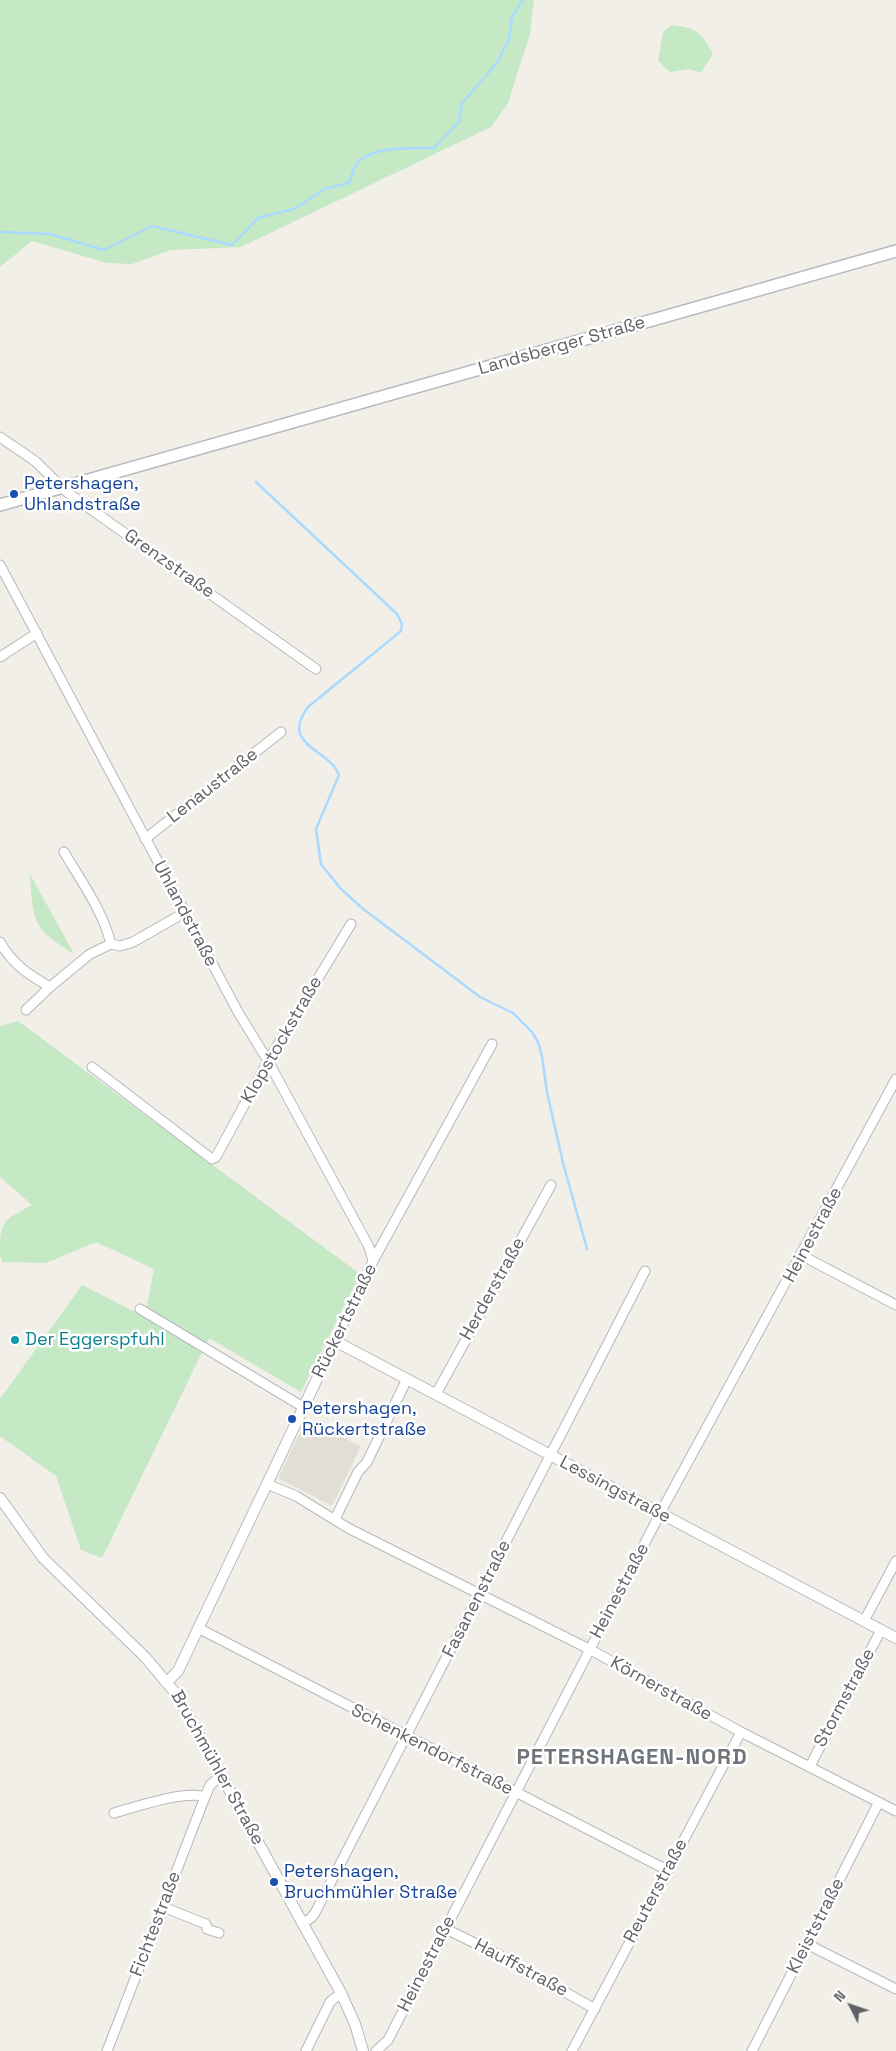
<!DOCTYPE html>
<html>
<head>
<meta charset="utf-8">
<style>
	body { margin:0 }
	#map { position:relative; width:896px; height:2051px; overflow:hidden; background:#f1efe8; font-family:"Space Grotesk",sans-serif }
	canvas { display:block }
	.north { position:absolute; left:826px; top:1981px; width:50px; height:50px; -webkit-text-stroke:4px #fff; paint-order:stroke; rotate:311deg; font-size:14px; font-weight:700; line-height:20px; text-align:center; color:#5f6368 }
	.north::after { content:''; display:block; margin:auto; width:18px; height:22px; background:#5f6368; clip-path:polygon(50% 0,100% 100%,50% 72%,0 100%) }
</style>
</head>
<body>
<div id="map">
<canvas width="896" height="2051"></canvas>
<div class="north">N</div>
</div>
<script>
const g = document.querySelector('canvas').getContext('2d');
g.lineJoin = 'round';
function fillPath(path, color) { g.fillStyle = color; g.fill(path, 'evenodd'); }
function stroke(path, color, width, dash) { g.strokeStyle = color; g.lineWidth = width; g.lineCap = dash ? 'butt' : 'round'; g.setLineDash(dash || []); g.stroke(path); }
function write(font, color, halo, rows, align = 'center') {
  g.font = font + ' "Space Grotesk",sans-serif'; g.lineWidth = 5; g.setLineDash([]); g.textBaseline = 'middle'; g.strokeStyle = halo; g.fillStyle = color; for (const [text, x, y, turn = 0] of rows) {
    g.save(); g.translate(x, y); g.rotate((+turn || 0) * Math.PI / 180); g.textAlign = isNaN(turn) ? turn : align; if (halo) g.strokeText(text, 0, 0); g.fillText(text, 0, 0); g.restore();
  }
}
fillPath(new Path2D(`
	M306 1420 361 1446 332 1506 278 1478Z`), '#e1ded6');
fillPath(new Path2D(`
	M0 0H534L530 34 508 103 491 127 241 247 171 250 132 264 107 263 32 241 0 267Z
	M672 25C697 28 701 32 713 54L701 73 689 69 670 72 658 61 663 32Z
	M30 874 74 954C32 928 33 922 30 874Z
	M18 1021 360 1274 301 1392 209 1338 102 1558 81 1550 56 1476 0 1436V1399L82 1285 145 1317 154 1269 96 1242 46 1263 3 1262C0 1257 0 1253 0 1247 0 1218 9 1218 32 1205L0 1177V1026Z`), '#c5e8c5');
stroke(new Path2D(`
	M0 232 50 234 104 250 152 226 232 245 258 218 294 209 325 189 349 183C351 177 353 170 356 165 370 145 413 148 434 148L459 122 462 103 497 63 509 39 512 17 523 0
	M256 482 397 614 402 624 401 631 308 707C279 746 329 748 339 775L316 829 321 864 340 888 362 908 480 997 513 1013 532 1032 538 1042 542 1056 547 1092 563 1163 587 1249`), '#aadaff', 2.5);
const minor = new Path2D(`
	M0 437 35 461 68 493 316 669
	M0 565 238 1012 268 1061 369 1247 373 1261
	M0 657 37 633
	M145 839 281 732
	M64 852C81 881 103 911 111 944
	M0 942C12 964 29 975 50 987L90 954 111 944 120 946 133 942 184 913
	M26 1010 50 987
	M92 1067 212 1159 216 1157 268 1061 351 924
	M801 1255 896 1305
	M140 1309 303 1407
	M335 1341 373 1261 492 1044
	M436 1394 551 1185
	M267 1484 296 1496 348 1528 589 1649 741 1732 896 1811
	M335 1519 358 1472 367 1462 407 1379
	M864 1621 896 1561
	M198 1628 667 1870
	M810 1766 881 1630
	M114 1813C135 1807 185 1790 205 1797
	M163 1907 206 1924 207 1929 219 1933
	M303 1923 311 1918 315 1913 645 1271
	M446 1929 499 1955 595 2009
	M807 1944 896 1989
	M107 2051 205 1797 210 1785 222 1775
	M306 2051 330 2002 341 1993
	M376 2051 388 2040 664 1506 896 1079
	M572 2051 741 1732
	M752 2051 879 1802`);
const tertiary = new Path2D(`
	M0 1498 43 1558 145 1657 177 1695 341 1993 355 2024 363 2051
	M167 1682 178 1671 335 1341 896 1638`);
const secondary = new Path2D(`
	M0 505 896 251`);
stroke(minor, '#b5b8bc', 11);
stroke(tertiary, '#b5b8bc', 12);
stroke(secondary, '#b6babf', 14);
stroke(minor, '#fff', 9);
stroke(tertiary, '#fff', 10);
stroke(secondary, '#fff', 11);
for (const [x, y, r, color] of [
	[14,494,5,"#1a4fb4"],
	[15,1340,5,"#0f9aa8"],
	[292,1419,5,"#1a4fb4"],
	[274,1882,5,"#1a4fb4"]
]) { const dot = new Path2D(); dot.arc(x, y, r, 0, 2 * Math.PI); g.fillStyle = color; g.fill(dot); stroke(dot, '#fff', 2); }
write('18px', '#5f6368', '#fff', [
	["Landsberger Straße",562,346,-16],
	["Grenzstraße",169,564,35],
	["Lenaustraße",213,786,-38],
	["Uhlandstraße",185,914,62],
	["Klopstockstraße",282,1040,-60],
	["Heinestraße",813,1235,-62],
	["Herderstraße",493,1289,-61],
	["Rückertstraße",345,1321,-64],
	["Lessingstraße",615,1490,28],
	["Heinestraße",620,1591,-62],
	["Fasanenstraße",477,1599,-63],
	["Körnerstraße",661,1689,29],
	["Stormstraße",845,1698,-62],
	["Schenkendorfstraße",432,1750,27],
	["Bruchmühler Straße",217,1768,61],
	["Reuterstraße",656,1891,-62],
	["Fichtestraße",156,1924,-69],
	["Kleiststraße",816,1926,-63],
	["Heinestraße",427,1964,-63],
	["Hauffstraße",521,1968,28]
]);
write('18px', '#164399', '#fff', [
	["Petershagen,",24,484],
	["Uhlandstraße",24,505],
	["Petershagen,",302,1409],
	["Rückertstraße",302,1430],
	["Petershagen,",284,1872],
	["Bruchmühler Straße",284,1893]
], 'left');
write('18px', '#0d838f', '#fff', [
	["Der Eggerspfuhl",25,1340]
], 'left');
g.letterSpacing = '1px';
write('bold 22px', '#70757a', '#fff', [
	["PETERSHAGEN-NORD",632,1758]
]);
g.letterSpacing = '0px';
</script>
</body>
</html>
